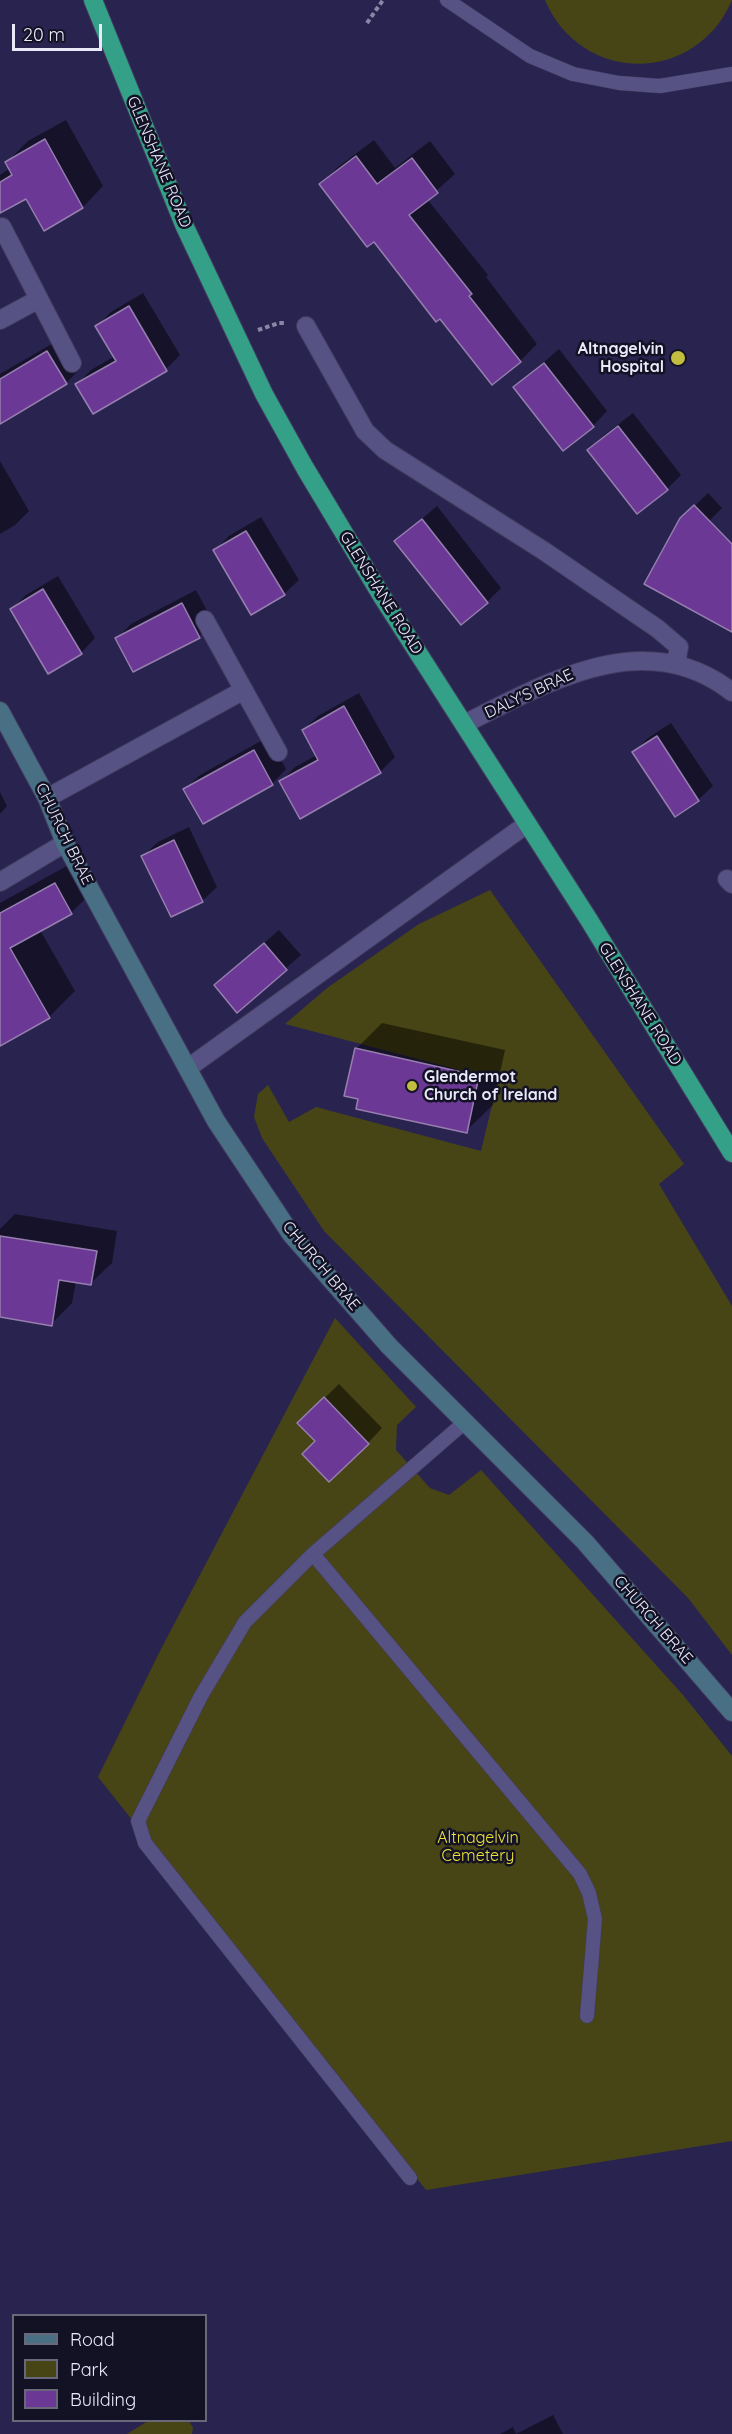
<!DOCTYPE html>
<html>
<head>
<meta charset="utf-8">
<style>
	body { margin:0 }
	#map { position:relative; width:732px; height:2434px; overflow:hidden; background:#29234f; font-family:Quicksand,sans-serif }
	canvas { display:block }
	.legend { position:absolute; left:12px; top:2314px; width:195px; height:108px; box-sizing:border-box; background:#131124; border:2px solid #69677a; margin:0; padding:8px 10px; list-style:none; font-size:18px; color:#e9e9fa }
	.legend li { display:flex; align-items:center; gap:12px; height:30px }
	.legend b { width:30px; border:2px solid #69677a }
	.scale { position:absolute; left:12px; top:24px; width:90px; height:27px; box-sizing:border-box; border:3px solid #e9e9fa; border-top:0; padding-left:8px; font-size:18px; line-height:21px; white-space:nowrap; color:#e9e9fa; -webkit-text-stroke:4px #131124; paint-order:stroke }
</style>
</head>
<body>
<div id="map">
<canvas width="732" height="2434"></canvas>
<ul class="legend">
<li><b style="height:8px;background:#496f85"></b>Road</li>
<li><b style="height:16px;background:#474516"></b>Park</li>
<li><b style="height:16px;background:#6b3995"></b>Building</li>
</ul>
<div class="scale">20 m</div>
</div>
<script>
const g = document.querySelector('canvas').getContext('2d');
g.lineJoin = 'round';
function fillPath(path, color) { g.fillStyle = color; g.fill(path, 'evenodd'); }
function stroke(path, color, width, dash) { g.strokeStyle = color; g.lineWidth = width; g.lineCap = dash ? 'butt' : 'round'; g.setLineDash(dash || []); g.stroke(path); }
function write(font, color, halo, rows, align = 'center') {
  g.font = font + ' Quicksand,sans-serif'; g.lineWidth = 5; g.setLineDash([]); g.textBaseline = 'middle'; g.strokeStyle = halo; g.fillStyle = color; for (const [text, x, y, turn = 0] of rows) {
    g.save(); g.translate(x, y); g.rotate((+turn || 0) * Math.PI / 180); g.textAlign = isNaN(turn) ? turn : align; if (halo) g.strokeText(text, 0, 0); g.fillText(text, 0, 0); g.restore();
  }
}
fillPath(new Path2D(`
	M545 0H732C696 85 581 85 545 0Z
	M490 890 684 1164 659 1184 732 1306V1655L688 1598 324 1231 262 1138 254 1117 258 1094 268 1085 289 1122 316 1107 481 1151 498 1080 285 1024 327 988 419 924Z
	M335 1318 416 1407 397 1425 396 1450 430 1488 449 1495 481 1470 683 1695 732 1756V2141L426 2190 98 1777 161 1649Z
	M148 2421H189L193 2428 192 2434H127Z`), '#474516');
fillPath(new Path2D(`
	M66 120 103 186 83 207 26 197 0 212V175L10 168 7 162 28 141Z
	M374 140 395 168 430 141 455 174 427 199 488 275 486 277 537 344 520 361 492 383 441 316 374 240 321 184 338 167Z
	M143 293 180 355 166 369 77 384 91 370 115 356 97 326 111 312Z
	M62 338 80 369 66 383 0 417V374Z
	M559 349 607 411 593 426 515 387Z
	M633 413 681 475 667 489 589 450 603 436Z
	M0 461 29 511 15 525 0 534Z
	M708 493 722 508 697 533 732 548V630L681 519Z
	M437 506 501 588 487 602 396 541Z
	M261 517 299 580 284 594 215 550 229 536Z
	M58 576 95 638 81 653 12 609 26 595Z
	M196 590 213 622 199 636 117 638 131 624Z
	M359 693 395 757 380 772 281 781 295 767 317 755 303 730 318 716Z
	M671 723 713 786 698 800 634 752 648 738Z
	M268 737 286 769 272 784 185 789 200 775Z
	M0 792 7 806 0 814Z
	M189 827 217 887 202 901 143 856 158 842Z
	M81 858 97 887 71 913 40 930 75 991 49 1017 0 1044V903Z
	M279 930 301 955 237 1011 216 985Z
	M382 1023 505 1050 493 1105 466 1131 360 1098 356 1049Z
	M15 1214 117 1231 112 1263 91 1283 76 1281 72 1303 51 1324 0 1316V1229Z
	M339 1384 382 1428 368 1443 317 1441 299 1423Z
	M553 2415 563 2434H500L513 2427 516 2434Z`), '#0007');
const building = new Path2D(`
	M45 139 83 208 44 231 26 199 0 213V182L12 175 5 162Z
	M356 156 377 184 412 158 438 193 409 215 472 294 469 296 521 362 492 385 440 319 436 322 374 242 367 247 319 184Z
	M129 306 167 371 93 414 75 384 116 361 95 326Z
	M47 351 67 384 0 424V379Z
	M544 363 594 427 563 451 513 387Z
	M618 426 668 490 637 514 587 450Z
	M694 505 732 544V632L644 584 680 518Z
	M422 519 488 603 461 625 394 541Z
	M246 531 285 595 251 615 213 550Z
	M43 589 82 654 48 674 10 609Z
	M182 603 200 638 133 672 115 638Z
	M344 706 381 773 300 819 279 781 318 760 302 730Z
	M657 736 699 801 675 817 632 752Z
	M254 750 273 785 203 824 183 789Z
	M174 840 203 902 171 917 141 856Z
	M55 883 72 914 10 948 50 1018 0 1046V913Z
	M264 943 287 970 237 1013 214 985Z
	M355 1048 479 1076 467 1133 356 1109 358 1099 344 1096Z
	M0 1236 97 1251 91 1285 59 1280 52 1326 0 1317Z
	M324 1397 369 1444 329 1482 302 1454 315 1441 297 1423Z`);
fillPath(building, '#6b3995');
stroke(building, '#967eaf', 1.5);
const service = new Path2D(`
	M447 0 530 56 573 74 619 83 660 86 732 74
	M313 1554 580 1874 589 1893 595 1919 587 2016
	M410 2178 145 1843 138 1821 201 1696 245 1622 313 1554 465 1422`);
const minor = new Path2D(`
	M2 227 72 363
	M0 320 39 299
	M306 326 365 431 385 450 544 551 658 629 679 647 676 663
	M205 620 278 752
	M464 724C547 683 645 624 732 692
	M47 798 244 690
	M727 879 732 884
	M0 882 65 843
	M188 1068 527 824`);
const secondary = new Path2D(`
	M0 711 47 798 65 843 216 1121 291 1234 389 1346 585 1542 732 1712`);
const trunk = new Path2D(`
	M93 0 185 227 264 394 305 468 383 598 589 920 732 1153`);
stroke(service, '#423b5f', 15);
stroke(minor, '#423b5f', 20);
stroke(secondary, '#423b5f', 20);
stroke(trunk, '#423b5f', 20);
stroke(new Path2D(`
	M367 23 383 0
	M258 330 279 323H285`), '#8a87a6', 4, [4.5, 3]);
stroke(service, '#565283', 14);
stroke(minor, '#565283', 18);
stroke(secondary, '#496f85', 18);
stroke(trunk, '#34a088', 18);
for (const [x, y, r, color] of [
	[678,358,8,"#c3bd3f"],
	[412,1086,6,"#c3bd3f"]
]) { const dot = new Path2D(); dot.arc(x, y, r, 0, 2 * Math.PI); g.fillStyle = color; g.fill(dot); stroke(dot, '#131124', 2); }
write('16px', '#e9e9fa', '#131124', [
	["GLENSHANE ROAD",159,162,67],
	["GLENSHANE ROAD",381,593,58],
	["DALY'S BRAE",529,694,-25],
	["CHURCH BRAE",64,834,64],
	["GLENSHANE ROAD",640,1004,58],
	["CHURCH BRAE",321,1266,50],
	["CHURCH BRAE",653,1620,49]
]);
write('bold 16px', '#e9e9fa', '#131124', [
	["Altnagelvin",664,349],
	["Hospital",664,367],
	["Glendermot",424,1077,"left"],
	["Church of Ireland",424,1095,"left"]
], 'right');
write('16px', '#ebe436', '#131124', [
	["Altnagelvin",478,1838],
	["Cemetery",478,1856]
]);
</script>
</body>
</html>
